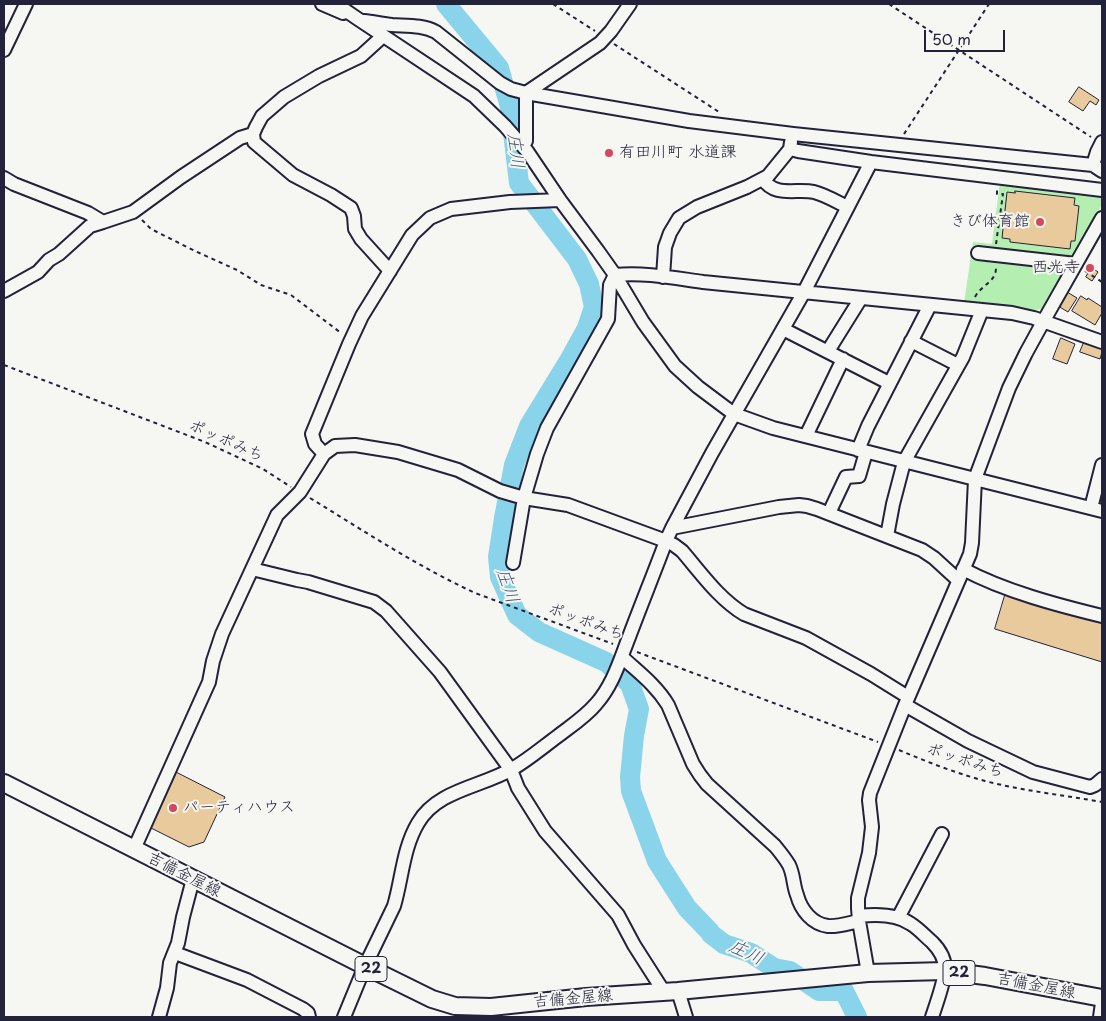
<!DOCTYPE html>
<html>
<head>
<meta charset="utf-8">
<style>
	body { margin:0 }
	#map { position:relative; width:1106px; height:1021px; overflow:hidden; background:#f6f6f2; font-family:"Playpen Sans",sans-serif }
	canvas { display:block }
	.frame { position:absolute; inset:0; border:5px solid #22223b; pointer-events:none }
	.scale { position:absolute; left:924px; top:30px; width:81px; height:22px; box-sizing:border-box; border:2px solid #22223b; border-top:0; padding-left:6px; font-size:15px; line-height:18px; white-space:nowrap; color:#22223b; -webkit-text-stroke:4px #f6f6f2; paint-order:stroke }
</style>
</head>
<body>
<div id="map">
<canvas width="1106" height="1021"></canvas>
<div class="frame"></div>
<div class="scale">50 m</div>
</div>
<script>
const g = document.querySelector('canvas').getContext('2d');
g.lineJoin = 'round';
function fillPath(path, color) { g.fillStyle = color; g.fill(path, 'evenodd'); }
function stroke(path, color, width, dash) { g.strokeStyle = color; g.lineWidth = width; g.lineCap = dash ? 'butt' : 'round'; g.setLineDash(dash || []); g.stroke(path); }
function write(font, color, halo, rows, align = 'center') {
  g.font = font + ' "Playpen Sans","Klee One",sans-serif'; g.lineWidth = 4; g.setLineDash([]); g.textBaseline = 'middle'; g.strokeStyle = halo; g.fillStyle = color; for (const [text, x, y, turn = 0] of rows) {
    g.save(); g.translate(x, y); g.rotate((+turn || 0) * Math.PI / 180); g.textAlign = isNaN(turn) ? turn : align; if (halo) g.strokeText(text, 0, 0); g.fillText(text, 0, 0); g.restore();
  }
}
fillPath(new Path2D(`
	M1000 182 1098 192 1102 199V204L1093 224 1045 308C1026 314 986 306 964 303L973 242 992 244Z`), '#b5eeb1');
stroke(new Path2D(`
	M446 4 499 68 510 107 519 183 577 259 589 284 594 307 587 328 570 359 529 426 514 465 504 518 498 557 500 577 517 615 539 632 606 662 630 684 639 709 634 736 630 777 631 791 657 861 687 908 710 932 711 934 724 944 751 953 774 968 790 971 819 991H844L857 1017`), '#89d4ea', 20);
const building = new Path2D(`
	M1079 87 1099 100 1096 105 1090 101 1083 111 1069 102Z
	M1015 191 1075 198 1074 205 1079 206 1075 241H1071L1070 249 1010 242V239L1002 238 1007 192 1015 193Z
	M1092 268 1098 272 1092 281 1086 277Z
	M1067 292 1077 298 1068 312 1058 306Z
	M1081 296 1087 300 1088 298 1102 307V313L1095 325 1072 311Z
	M1061 338 1075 344 1067 364 1053 359Z
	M1085 340 1102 346V352L1100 359 1080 352Z
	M1006 592 1102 622V662L995 629Z
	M172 770 225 797 204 842 189 847 147 826Z`);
fillPath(building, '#e9ca9c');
stroke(building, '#22223b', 1);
const minor = new Path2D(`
	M322 4 343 13
	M336 4 358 19 474 96 505 126 527 151 560 200 598 251 615 275 643 322 675 366 698 387 734 414 773 428 975 479 1102 511
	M364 21C373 22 383 24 392 25 408 26 423 25 436 32L500 83 511 89 526 93 689 121 793 134 1093 165
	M4 50 26 4
	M253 134 254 142 293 175 331 195 351 208 354 216 355 229 361 239 390 271
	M1102 142 1097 152 1093 165 1102 171
	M523 146 526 141V93L600 43 611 31 630 4
	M790 149 798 151 871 162 1102 190
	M4 178 14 184 88 213 103 222 133 212 181 177 240 138 253 134 256 127 262 116 284 97 319 76 361 56 383 36
	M763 179C775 198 797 188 814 192 826 195 837 202 847 207
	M978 253 1076 264
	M615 275C644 272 674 278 703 282L1012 313 1034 318 1102 342
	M663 277 665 247 670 233 679 218 697 207 747 187 768 176 790 149 791 142
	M4 291 38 272 49 260 59 254 90 226 103 222
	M783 329 889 383
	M911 341 958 365
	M828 351 861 298
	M806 436 843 359
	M858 450 868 426 930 305
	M324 454 315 444 312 434 349 344 362 316 412 235 430 218 451 209 510 202 560 200
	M1091 508 1102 465
	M829 513 846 477 859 476 866 452
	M672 528 779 507 799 505 807 506 817 509 922 550 934 558 958 580
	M887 536 893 504 904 462 963 357 982 310
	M513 563 524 498 537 454 547 428 608 319 610 285 615 275
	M252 569 297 580 308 582 374 602 386 611 440 672 511 770 518 788 545 831 618 915 634 945 664 992
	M963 569C1004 591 1057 605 1102 616
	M622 657C638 672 656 685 668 705L693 764 700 775 707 784 775 846C780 852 785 858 789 865 794 875 793 885 797 895 801 910 812 924 828 926 838 927 849 923 859 921
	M905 705 968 741 1033 772 1090 787 1095 785 1102 779
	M134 849 209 682 213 661 222 634 277 515 300 492 324 454 335 446 355 445 398 452 458 470 500 491 524 498 568 505 666 541 674 545 682 551C701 573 719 599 744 614L806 638 871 674 908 697
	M859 916C876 914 897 914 911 924 919 929 925 936 932 942 939 949 945 958 945 969 945 980 936 1005 932 1017
	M898 918 942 834
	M175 953 247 980 303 1009 308 1013 309 1017
	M868 973 859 921 858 908V898L869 853 872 827 869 800 870 793 905 705 970 554 972 543 975 479 1009 388 1026 353 1043 322 1102 218
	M678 991 686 1017
	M159 1017 167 988 170 963 178 943 183 917 193 879
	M344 1017 365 966 394 906C402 879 403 848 418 823 437 790 481 787 512 769 528 760 543 747 558 736 571 726 585 717 596 704 613 685 620 660 629 637 641 605 654 573 666 541L672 528 712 453 804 292 871 162
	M1100 1017 1102 1003`);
const major = new Path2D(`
	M4 783 365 966 432 999 455 1006 491 1007 586 997 678 991 868 973 945 971 985 976 1102 998`);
stroke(minor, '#22223b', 16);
stroke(major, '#22223b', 20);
stroke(new Path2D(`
	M553 4 595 31
	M889 4 1091 137
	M614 44 719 112
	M904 134 989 4
	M142 220 151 229 195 251 237 270 261 285 291 295 341 333
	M996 244 1003 194H997V188
	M1085 271 1102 282
	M975 297C981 285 996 282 996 268
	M4 365 205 442 263 469 291 487
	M310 498C364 531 417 566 475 593L613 644
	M637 652 878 742
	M899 750C927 762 956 773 985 781 1024 791 1063 795 1102 802`), '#22223b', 2, [4, 4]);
stroke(minor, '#f6f6f2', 12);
stroke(major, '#f6f6f2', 16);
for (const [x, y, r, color] of [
	[609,153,5,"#d1495b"],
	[1040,222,5,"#d1495b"],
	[1090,268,5,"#d1495b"],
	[173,808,5,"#d1495b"]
]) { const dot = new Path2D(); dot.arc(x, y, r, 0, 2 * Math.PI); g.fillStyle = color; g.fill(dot); stroke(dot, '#f6f6f2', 2); }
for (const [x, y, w] of [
	[371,969,32],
	[959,973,32]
]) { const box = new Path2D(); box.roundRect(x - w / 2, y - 12.5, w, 25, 4); g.fillStyle = '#f6f6f2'; g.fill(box); stroke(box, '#22223b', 1); }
write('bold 15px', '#22223b', null, [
	["22",371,969],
	["22",959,973]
]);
write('16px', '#22223b', '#f6f6f2', [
	["有田川町 水道課",619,153],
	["きび体育館",1030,222,"right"],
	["西光寺",1080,268,"right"],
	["パーティハウス",183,808]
], 'left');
write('16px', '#22223b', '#f6f6f2', [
	["ポッポみち",226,441,24],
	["ポッポみち",586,622,20],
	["ポッポみち",965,761,18],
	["吉備金屋線",184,875,27],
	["吉備金屋線",1036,986,11],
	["吉備金屋線",573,999,-5]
]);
write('italic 18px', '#415770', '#f6f6f2', [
	["庄川",515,151,83],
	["庄川",507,586,71],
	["庄川",746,953,25]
]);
</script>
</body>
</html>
